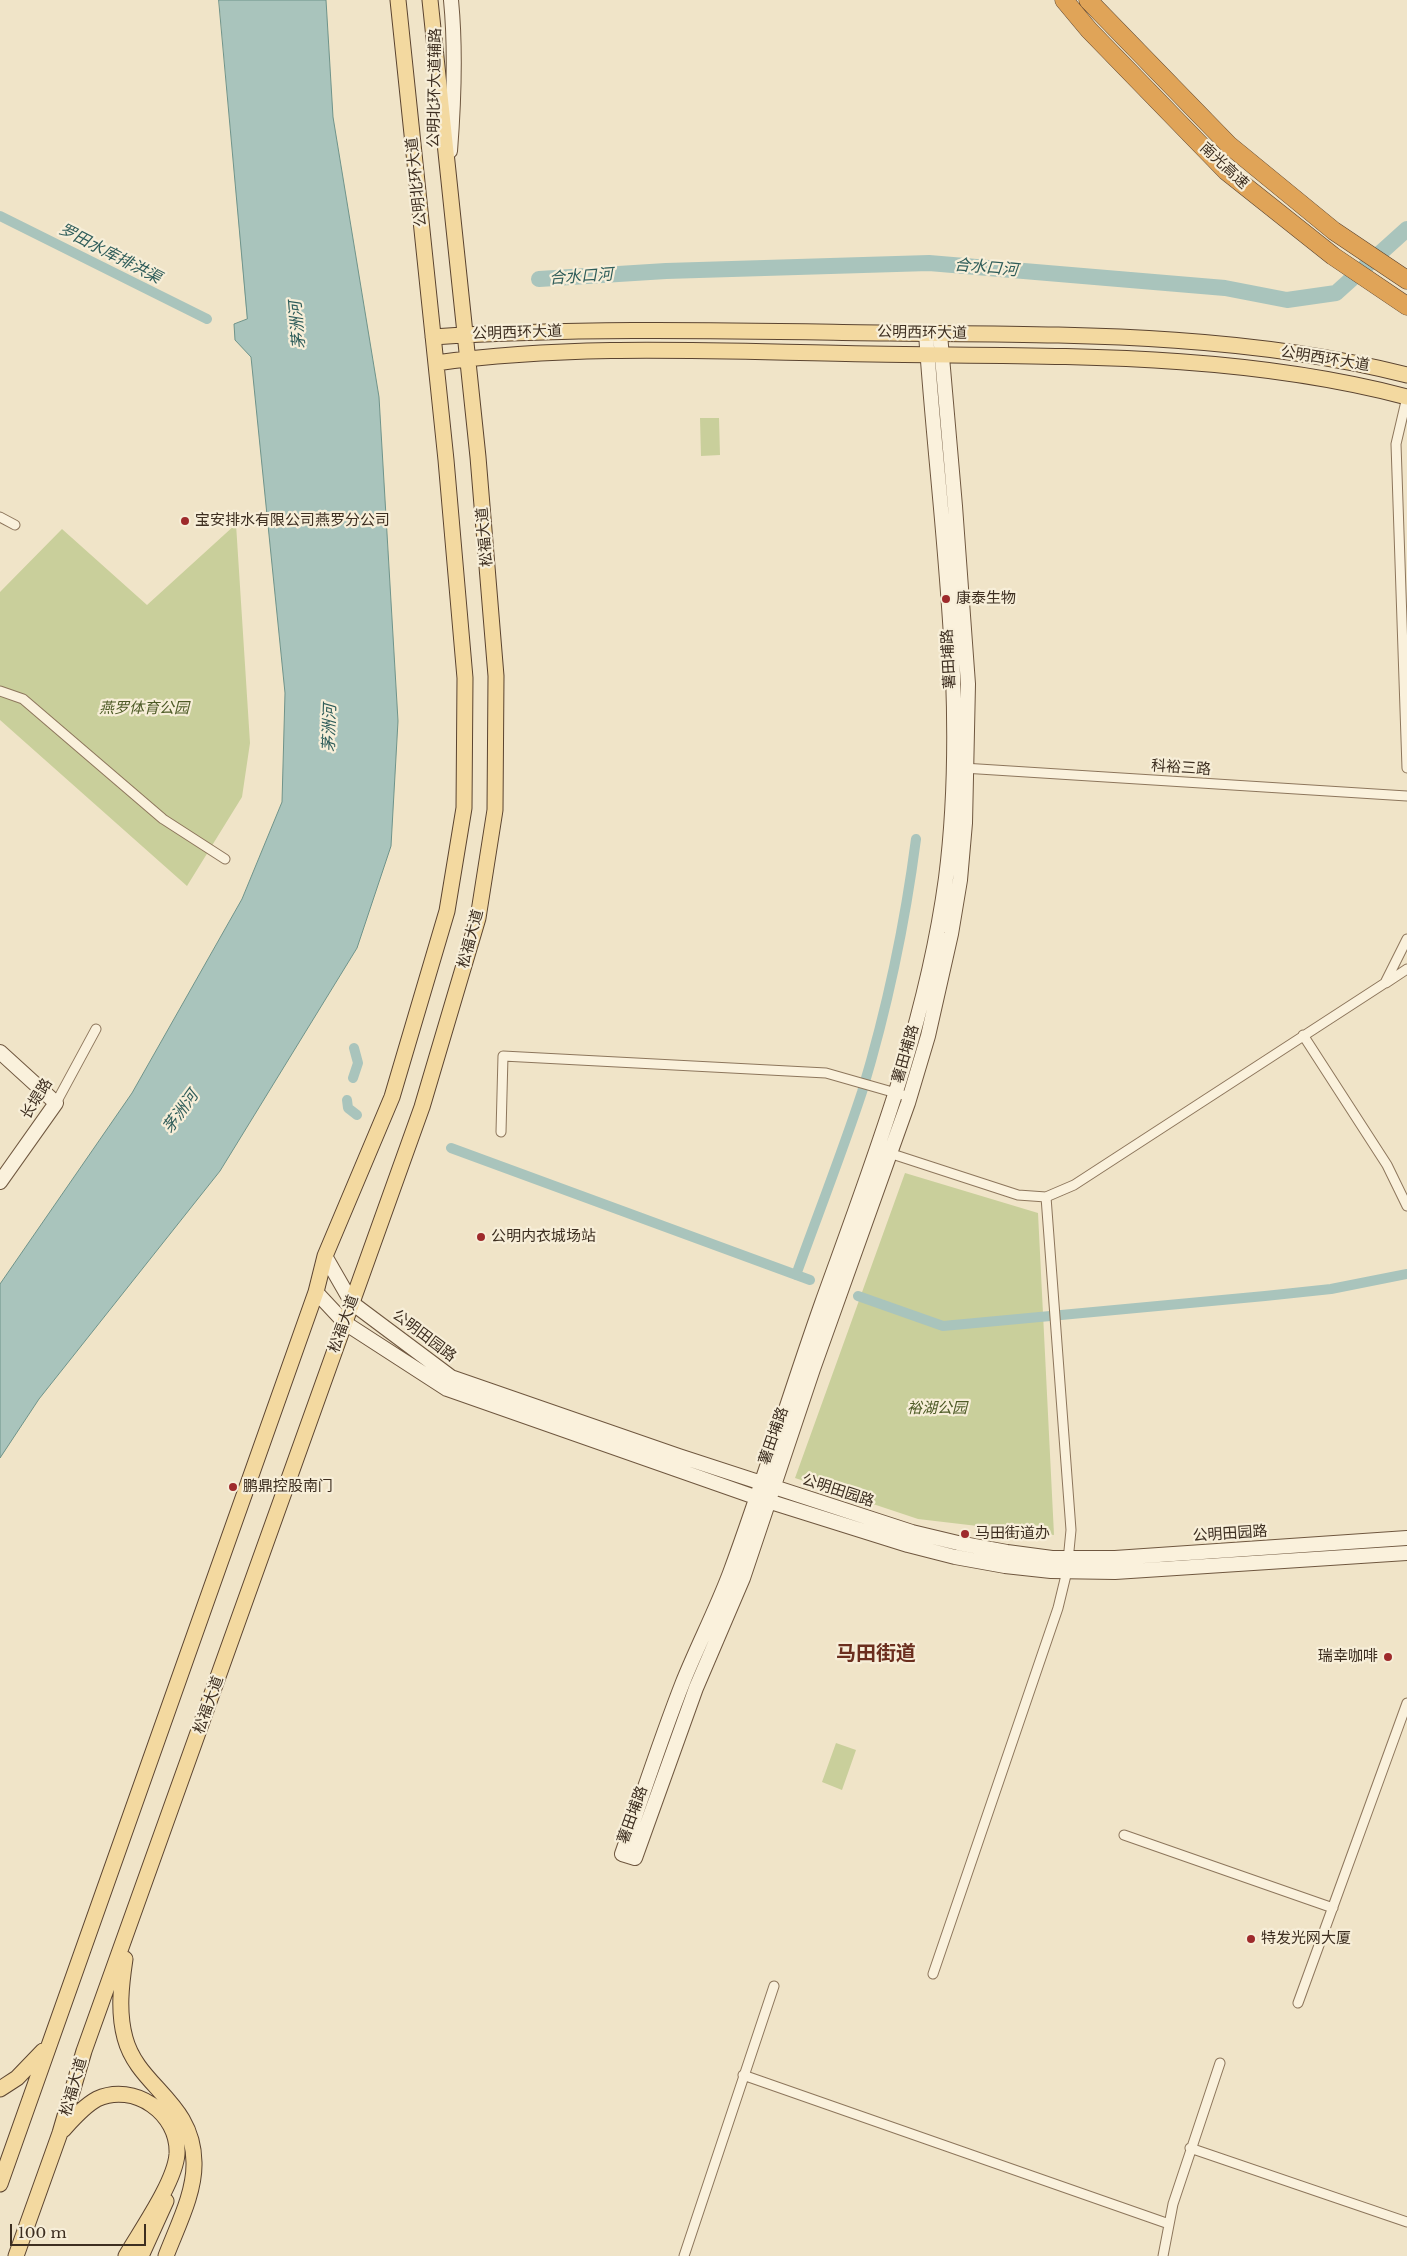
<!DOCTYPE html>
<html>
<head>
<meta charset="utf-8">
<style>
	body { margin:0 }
	#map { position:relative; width:1407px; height:2256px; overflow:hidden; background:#f0e4c8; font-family:"Libre Baskerville",serif }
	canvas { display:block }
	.scale { position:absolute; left:10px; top:2224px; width:136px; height:22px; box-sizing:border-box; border:2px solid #3d2e20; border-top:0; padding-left:6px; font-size:15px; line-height:18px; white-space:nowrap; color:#3d2e20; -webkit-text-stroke:4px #f7eed8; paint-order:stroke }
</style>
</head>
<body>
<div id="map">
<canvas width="1407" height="2256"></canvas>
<div class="scale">100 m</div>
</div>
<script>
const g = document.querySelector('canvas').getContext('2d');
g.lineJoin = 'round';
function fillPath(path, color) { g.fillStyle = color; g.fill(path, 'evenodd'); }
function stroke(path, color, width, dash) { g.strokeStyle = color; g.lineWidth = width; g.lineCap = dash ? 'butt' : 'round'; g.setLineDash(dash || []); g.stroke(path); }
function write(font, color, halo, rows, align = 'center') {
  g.font = font + ' "Libre Baskerville","Noto Sans SC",serif'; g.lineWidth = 4.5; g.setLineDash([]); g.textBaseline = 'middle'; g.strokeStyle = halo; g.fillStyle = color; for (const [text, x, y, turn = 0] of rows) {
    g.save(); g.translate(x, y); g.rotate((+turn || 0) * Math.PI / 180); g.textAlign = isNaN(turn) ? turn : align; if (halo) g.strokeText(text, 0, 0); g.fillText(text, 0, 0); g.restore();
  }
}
fillPath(new Path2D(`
	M700 418H719L720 455 701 456Z
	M236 524 250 743 242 797 187 886 0 720V592L62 529 147 605Z
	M905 1173 1038 1213 1054 1535 918 1519 795 1478Z
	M836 1743 856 1750 842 1790 822 1782Z`), '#c9cf9b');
const water = new Path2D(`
	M219 0H326L333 117 379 397 398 721 391 846 357 948 220 1171 39 1399 0 1458V1284L132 1093 242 899 282 802 285 693 251 357 235 340 234 324 247 319Z`);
fillPath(water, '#a9c4bc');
stroke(water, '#6f938a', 1);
stroke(new Path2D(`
	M0 216 207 319
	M353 1078 358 1063 354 1048
	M347 1100 348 1108 357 1115
	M451 1148 810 1280
	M796 1275C818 1214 842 1153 862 1092 887 1009 905 924 916 839
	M858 1296 943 1326 1265 1296 1331 1289 1407 1274`), '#a9c4bc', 10);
stroke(new Path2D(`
	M539 279 666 271 929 263 1225 288 1287 300 1336 293 1407 229`), '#a9c4bc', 16);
const street = new Path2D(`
	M1407 397 1396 444 1407 768
	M0 517 15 525
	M0 691 23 699 163 819 225 859
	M963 768 1407 796
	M1386 983 1407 969
	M1303 1035 1387 1165 1407 1206
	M56 1103 96 1029
	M501 1132 503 1056 826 1073 910 1097
	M886 1152 1018 1195 1046 1197 1074 1185 1385 983 1407 939
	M1124 1835 1333 1908
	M933 1974 1058 1608 1067 1571 1071 1530 1046 1197
	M1298 2003 1407 1703
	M743 2075 1169 2224
	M1190 2148 1407 2222
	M684 2256 774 1986
	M1163 2256 1173 2204 1220 2063`);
const secondary = new Path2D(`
	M450 151C454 100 456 51 451 0
	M926 333C938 514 969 697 946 878 926 1026 872 1164 822 1303 790 1393 763 1484 730 1573 716 1610 698 1645 683 1682 661 1738 642 1797 622 1854L635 1858 696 1688 743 1578 813 1369 908 1103 928 1036 951 934 960 880 965 823 968 684 955 506 940 334
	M0 1052 56 1103 0 1182
	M325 1256 352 1303 451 1377 679 1456 912 1532 958 1543 1007 1552 1052 1558H1115L1407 1538
	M316 1292 345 1323 447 1389 755 1497 908 1545 955 1557 1005 1566 1051 1571 1115 1572 1407 1553`);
const primary = new Path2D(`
	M433 337C585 327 738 331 890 333 1063 335 1238 332 1407 375
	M436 363C580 343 726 352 871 354 1050 357 1233 351 1407 397
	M125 1959C121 1986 118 2012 125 2038 138 2087 193 2101 194 2162 195 2193 177 2227 166 2256
	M0 2089 17 2078 43 2051
	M63 2130C73 2119 84 2106 97 2099 134 2082 179 2113 177 2154 175 2182 141 2230 126 2256
	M0 2184 316 1292 325 1256 392 1097 447 911 464 808 465 678 446 460 398 0
	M16 2256 60 2133 84 2051 422 1107 478 918 495 810 496 676 478 457 430 0
	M141 2256 166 2201`);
const highway = new Path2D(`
	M1064 0 1089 30 1226 171 1333 256 1407 306
	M1088 0 1229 145 1334 231 1407 280`);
stroke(street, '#8d765c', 11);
stroke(secondary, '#6f573f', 16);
stroke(primary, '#5b4430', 17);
stroke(highway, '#5b4430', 19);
stroke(street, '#faf1dc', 9);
stroke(secondary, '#faf1dc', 14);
stroke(primary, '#f3d9a0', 15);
stroke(highway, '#e0a458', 18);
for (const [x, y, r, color] of [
	[185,521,5,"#9e2a2b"],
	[946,599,5,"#9e2a2b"],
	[481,1237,5,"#9e2a2b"],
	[233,1487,5,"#9e2a2b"],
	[965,1534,5,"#9e2a2b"],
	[1388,1657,5,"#9e2a2b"],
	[1251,1939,5,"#9e2a2b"]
]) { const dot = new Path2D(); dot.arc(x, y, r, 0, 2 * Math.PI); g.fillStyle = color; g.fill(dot); stroke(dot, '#f7eed8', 2); }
write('15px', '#3d2e20', '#f7eed8', [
	["公明北环大道辅路",435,88,-89],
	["南光高速",1224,166,43],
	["公明北环大道",417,182,-96],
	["公明西环大道",517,333,-2],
	["公明西环大道",922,333,1],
	["公明西环大道",1325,359,9],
	["松福大道",485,537,-95],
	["薯田埔路",949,659,-93],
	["科裕三路",1181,768,4],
	["松福大道",471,939,-75],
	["薯田埔路",906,1054,-74],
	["长堤路",37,1099,-58],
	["松福大道",344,1324,-70],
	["公明田园路",424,1336,37],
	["薯田埔路",774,1436,-71],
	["公明田园路",838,1491,18],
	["公明田园路",1230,1534,-4],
	["松福大道",209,1705,-70],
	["薯田埔路",633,1815,-70],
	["松福大道",74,2087,-74]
]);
write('15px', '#3d2e20', '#f7eed8', [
	["宝安排水有限公司燕罗分公司",195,521],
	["康泰生物",956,599],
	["公明内衣城场站",491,1237],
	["鹏鼎控股南门",243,1487],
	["马田街道办",975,1534],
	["瑞幸咖啡",1378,1657,"right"],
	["特发光网大厦",1261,1939]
], 'left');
write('italic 15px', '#4d5a26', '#f7eed8', [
	["燕罗体育公园",144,709],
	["裕湖公园",937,1409]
]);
write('italic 16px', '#2f5d5a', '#f7eed8', [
	["罗田水库排洪渠",110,254,27],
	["合水口河",986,268,5],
	["合水口河",581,277,-4],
	["茅洲河",298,325,-95],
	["茅洲河",330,728,-88],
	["茅洲河",181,1112,-54]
]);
write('bold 20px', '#6b2e1e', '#f7eed8', [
	["马田街道",876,1654]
]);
</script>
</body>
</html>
